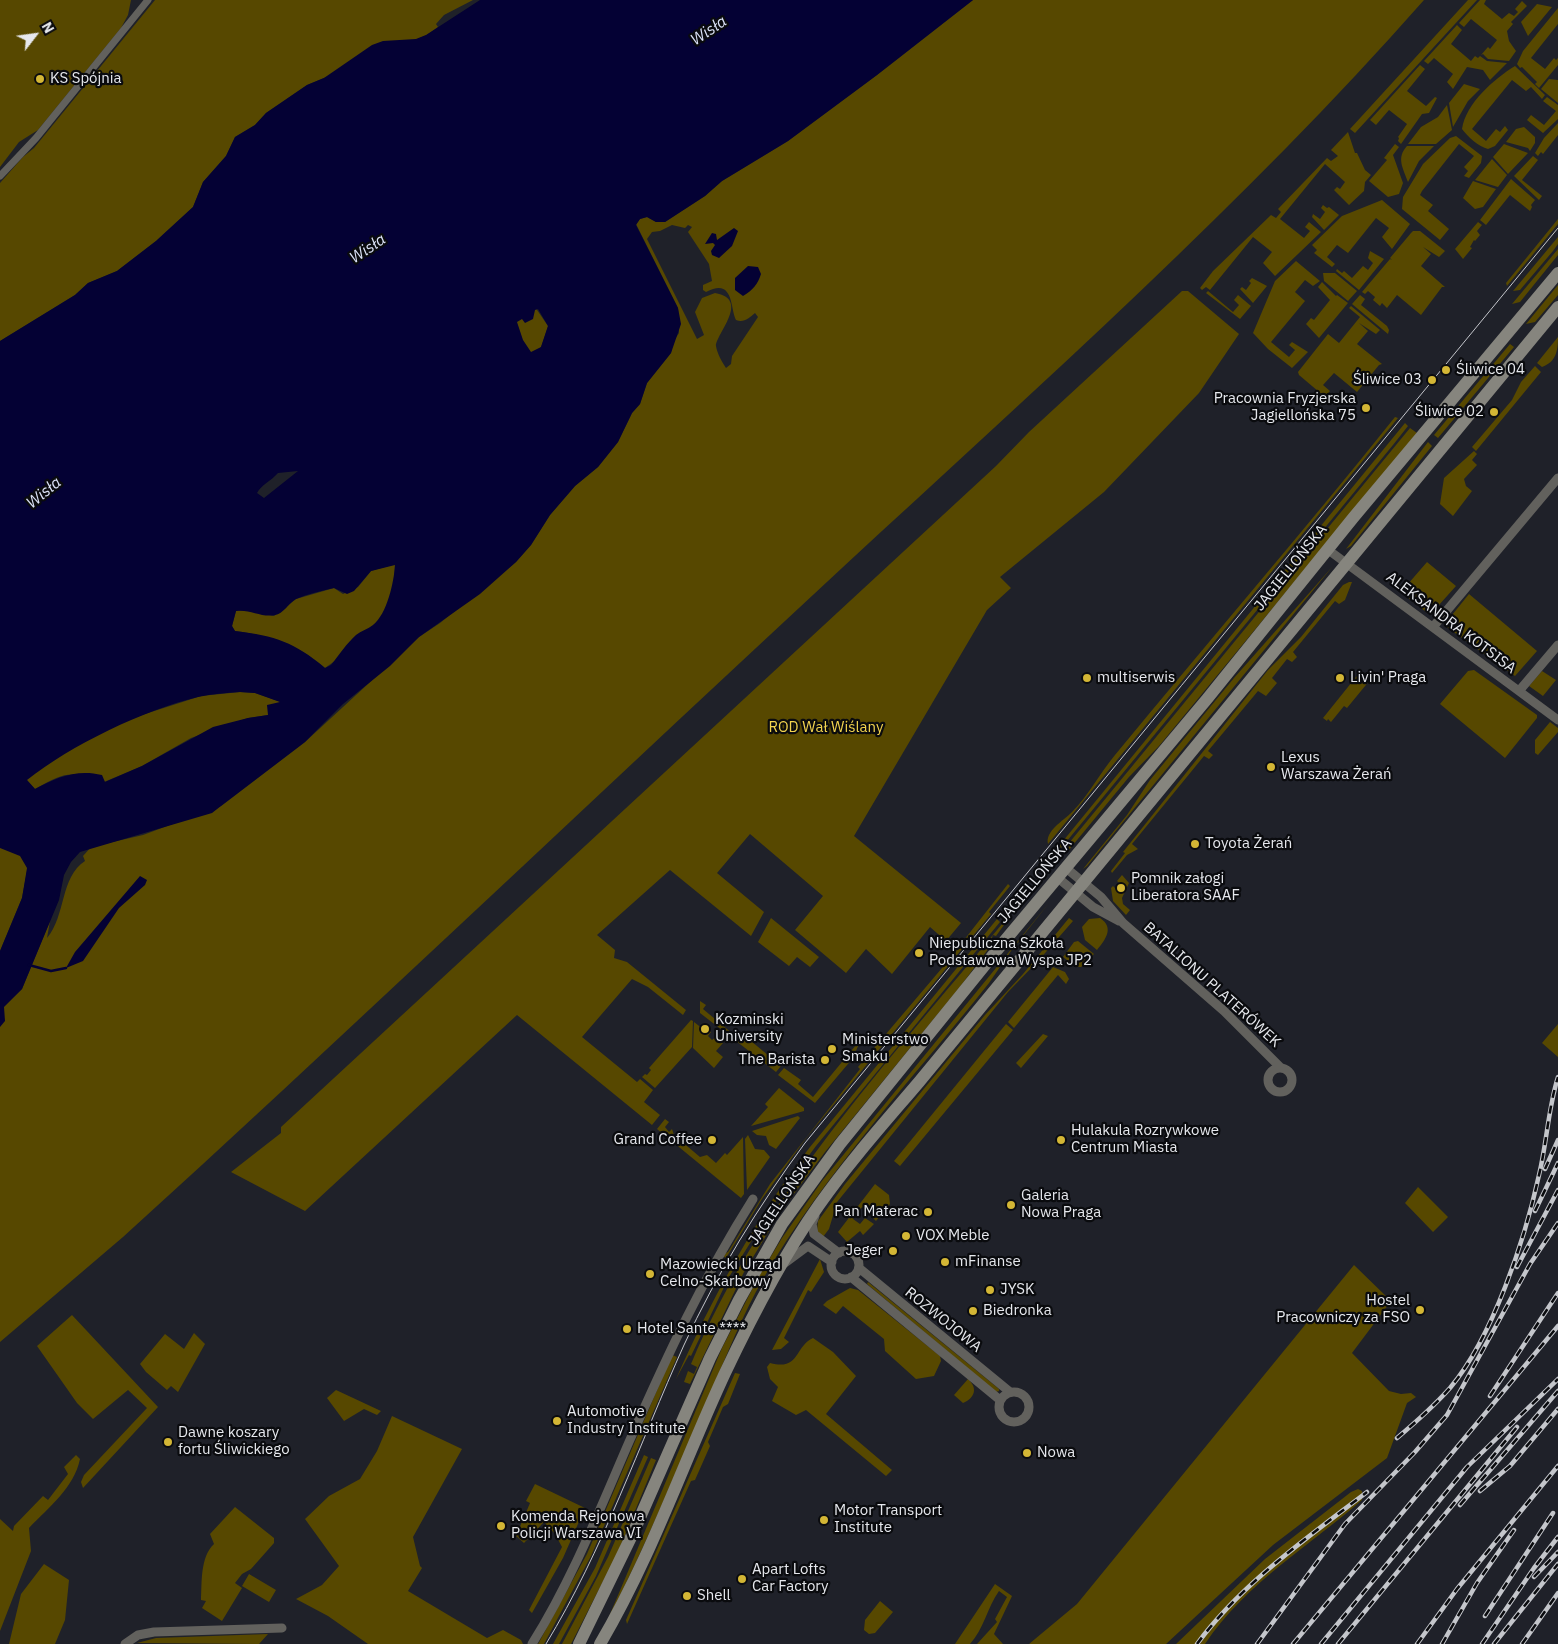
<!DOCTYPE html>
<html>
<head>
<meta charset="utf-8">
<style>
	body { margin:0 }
	#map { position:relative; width:1558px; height:1644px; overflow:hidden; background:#1f2129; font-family:"IBM Plex Sans",sans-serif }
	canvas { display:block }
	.north { position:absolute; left:10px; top:10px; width:50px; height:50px; -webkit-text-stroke:4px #0a0b0e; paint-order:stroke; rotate:60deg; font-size:14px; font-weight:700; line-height:20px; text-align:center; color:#e6e8ed }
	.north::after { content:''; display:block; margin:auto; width:18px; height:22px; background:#e6e8ed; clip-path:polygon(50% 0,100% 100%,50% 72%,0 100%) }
</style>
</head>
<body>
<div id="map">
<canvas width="1558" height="1644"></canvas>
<div class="north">N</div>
</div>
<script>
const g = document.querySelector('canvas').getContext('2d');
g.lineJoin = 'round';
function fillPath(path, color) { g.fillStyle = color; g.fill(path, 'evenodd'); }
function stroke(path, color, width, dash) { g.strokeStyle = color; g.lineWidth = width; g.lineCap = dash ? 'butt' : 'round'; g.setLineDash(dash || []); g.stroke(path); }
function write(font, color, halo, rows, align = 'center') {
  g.font = font + ' "IBM Plex Sans",sans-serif'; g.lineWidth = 4.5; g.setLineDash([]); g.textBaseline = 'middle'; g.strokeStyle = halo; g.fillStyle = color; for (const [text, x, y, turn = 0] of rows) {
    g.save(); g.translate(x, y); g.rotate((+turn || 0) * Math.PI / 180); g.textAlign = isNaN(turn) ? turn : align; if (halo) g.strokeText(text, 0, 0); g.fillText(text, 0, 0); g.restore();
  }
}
fillPath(new Path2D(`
	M0 0H131L128 15 121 28 38 130 19 142 0 167Z
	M155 0H473L444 15 436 24 438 27 427 35 307 85 266 113 255 125 235 137 226 156 203 182 193 207 156 241 117 271 88 283 75 295 0 341V183L23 157 34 148Z
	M973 0H1424C1244 204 1041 384 842 568 628 766 417 967 203 1164L123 1237 0 1342V1010L22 989 50 921 47 938C66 916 60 877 85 861L83 856 91 847 143 835 221 806 305 742 419 637 440 623 516 562 531 545 550 515 575 486 598 467 618 442 632 413 640 404 647 383 671 353 673 342 679 333 678 308 636 224 640 219 647 217 656 222H665L705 196 722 181 788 141 877 75ZM672 225 685 228 688 225 692 227 688 232 709 264 712 281 703 285V290L706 292C734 277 730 308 736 320 744 323 749 318 755 313L758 317 732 356 731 364 726 368C722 362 717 353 716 346 716 334 751 299 715 293L702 298 695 312 704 335 697 339 647 239 652 232 660 231Z
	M1468 0H1477L1355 133 1350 129Z
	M1480 0H1486L1484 4 1502 19 1509 13 1514 16 1518 12 1515 9 1522 1 1527 6 1511 22 1513 24 1507 31 1509 41 1516 51 1509 61 1488 59 1483 54 1481 55 1488 47 1490 49 1497 40 1471 19 1464 27 1459 23Z
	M1537 4 1552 7 1528 36 1521 22Z
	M1558 8V24L1531 58 1545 69 1554 58 1556 60 1558 58V65L1539 88 1535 84 1537 82 1522 67 1520 68 1517 64 1523 51Z
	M1457 25 1462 30 1451 44 1471 61 1475 56 1478 58 1480 56 1487 61 1507 63 1490 80 1483 70 1467 67 1453 89 1447 82 1453 74 1434 58 1428 64 1424 61Z
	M1420 65 1425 69 1407 91 1426 106 1435 97 1437 98 1429 113 1422 114 1401 144 1398 141 1399 138 1398 137 1407 124 1389 110 1376 125 1370 120Z
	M1515 66 1545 95 1542 99 1531 87 1526 91 1512 80 1472 129 1486 141 1496 129 1500 132 1505 126 1508 130 1495 146 1488 149C1479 147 1467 136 1462 129 1466 103 1494 79 1515 66Z
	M1549 79 1558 80V103L1541 89Z
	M1464 84 1480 89 1468 101 1453 127 1449 103Z
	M1547 97 1558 105V119L1543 133 1527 120 1531 115 1544 125 1556 111 1543 101Z
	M1447 105 1452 130 1436 144H1408L1421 127 1438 117Z
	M1558 123V135L1543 154 1541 152 1538 156 1535 153 1544 138Z
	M1524 127 1535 137V143L1530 151 1528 148 1506 142 1516 129Z
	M1348 132 1355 153H1357L1365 170 1371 175 1365 182 1364 191 1349 205 1334 190 1337 187 1340 189 1345 182 1325 164 1280 219 1304 238 1310 231 1305 227 1309 222 1321 232 1275 276 1263 263 1272 252 1253 237 1210 290 1206 287 1202 290 1200 288 1213 271 1271 215 1276 218 1281 212 1278 209 1327 158 1331 161 1338 156 1331 150Z
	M1456 136 1482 156 1481 163 1469 178 1464 176 1468 171 1464 167 1474 156 1459 144 1422 191 1420 195 1433 205 1428 211 1449 229 1440 240 1402 209 1403 197 1423 164 1450 138Z
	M1395 144 1399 147 1393 155 1403 183 1399 194 1388 197 1369 181 1387 160 1384 158Z
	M1504 144 1528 153 1508 174 1493 157Z
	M1407 146H1434L1419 161 1408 182C1403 168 1396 158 1407 146Z
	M1533 156 1538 160 1522 180 1542 196 1539 200 1514 176Z
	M1492 159 1507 175 1498 187 1475 180Z
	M1511 179 1535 200 1531 205 1532 207 1530 211 1510 195 1486 225 1480 220Z
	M1473 181 1496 189 1483 207 1475 209 1463 198Z
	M1382 200 1410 224 1392 249 1382 237 1389 228 1376 218 1348 253 1337 245 1327 257 1335 264 1332 267 1314 253 1317 250 1312 245 1342 216Z
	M1323 205 1327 208 1329 207 1339 215 1324 230 1312 217 1313 214 1320 219 1325 212 1321 208Z
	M1558 219V224L1507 286 1506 283Z
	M1478 222 1482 225 1477 231 1480 235 1475 241 1474 240 1470 247 1472 248 1463 259 1455 249Z
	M1413 231H1420L1445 251 1439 257 1423 247 1431 254 1421 266 1445 287H1442L1421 315 1397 295 1387 308 1382 303 1380 306 1373 300 1375 297 1368 291 1365 294 1362 292 1390 259 1392 260 1390 258 1411 233 1422 242 1411 233Z
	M1558 237V244L1553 251 1520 290 1513 291Z
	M1558 249V255L1520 302 1512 304Z
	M1370 251 1384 259 1359 290 1336 271 1337 269 1342 273 1344 271 1352 278 1363 266 1368 270 1373 263 1368 258Z
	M1296 261 1320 281 1313 286 1305 280 1295 292 1305 301 1271 342 1289 357 1295 350 1289 345 1292 342 1308 352 1292 368 1268 349 1253 333 1275 281Z
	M1323 273H1335L1357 291 1348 301 1324 281Z
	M1252 278 1267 286 1253 303 1240 289 1242 287 1246 290 1251 283 1249 281Z
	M1322 282 1336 296 1337 295 1348 303 1319 338 1306 324 1311 318 1314 320 1330 300 1318 287Z
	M1558 285V295L1535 322 1526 324Z
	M1182 291H1188L1239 334 1199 393 1104 492 1000 577 1011 588 987 610 854 836 961 923 946 941 930 927 892 974 866 949 846 973 795 930 823 896 750 834 717 873 764 912 751 936 670 870 597 935 615 950 614 958 627 962 686 1010 683 1015 648 987 632 979 582 1037 637 1082 640 1079 653 1090 644 1102 660 1115 652 1125 517 1015 305 1211 231 1172 281 1133V1127L996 466 1029 432Z
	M1208 291 1233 312 1239 305 1234 300 1238 295 1251 306 1240 319 1206 293Z
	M1360 295 1365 299 1361 305 1387 326 1389 330 1388 334 1352 304Z
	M533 304 548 326 541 347 533 359 515 333 518 311Z
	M1351 306 1380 330 1376 334 1359 323 1368 331 1357 344 1382 364 1379 365 1357 392 1334 373 1323 385 1330 391 1325 397 1299 375 1298 372 1328 334 1339 343 1360 317 1349 308Z
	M1558 337C1558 351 1556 362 1542 367L1537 363Z
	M1510 344 1514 347 1438 438 1434 435Z
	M1535 366 1541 372 1476 451 1472 447 1512 400 1521 382Z
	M1395 417 1398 418 1048 844C1045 831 1063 821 1072 812 1088 796 1100 773 1115 755 1208 642 1303 532 1395 417Z
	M1405 423 1408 426 1393 445 1062 847 1054 852Z
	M1410 428 1417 433 1159 746 1129 777 1068 851 1060 854Z
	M1428 442 1432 446 1351 546 1346 549Z
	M1474 451 1477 454 1472 460 1477 465 1464 479 1466 486 1472 491 1453 516 1440 504 1444 478Z
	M1427 562 1456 586 1430 615 1401 592Z
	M395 564 394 586 400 614 325 668C301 646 267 635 235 631L232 626 236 611 245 610 274 616 296 599 334 588 343 594 358 587 371 571Z
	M1333 566 1087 866 1083 869 1127 815 1150 780 1234 678Z
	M1349 582H1352L1345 600 1339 604 1335 601 1293 652 1297 657 1292 662 1287 659 1272 678 1277 683 1266 696 1258 691 1208 751 1213 755 1209 759 1204 756 1132 844 1138 849 1127 855 1112 873 1111 871 1125 853 1123 852 1268 670 1301 637 1343 585Z
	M1469 594 1537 651 1515 676 1444 625Z
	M1474 670 1537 715V718L1505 758 1440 704 1468 671Z
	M1542 671 1556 680 1543 696 1529 686Z
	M1360 672 1370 680 1347 708 1344 706 1331 722 1328 719 1327 721 1323 718Z
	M240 692 255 693 281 702 268 715 248 718 191 738 142 766 104 782C70 771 67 771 35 789L0 751 67 739 201 696Z
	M1550 722 1558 728V732L1538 755 1535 753V740Z
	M0 842 31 850 22 898 0 951Z
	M1122 875 1129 883 1122 898 1123 904 1130 910 1126 915 1113 901 1111 888 1113 886 1119 892 1124 887 1117 881Z
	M1008 884 1010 886 989 912 991 914 807 1137 762 1199 726 1258 721 1255 728 1252 770 1184 860 1069 858 1067 942 968Z
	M1049 903 1011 951 989 983C912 1080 825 1172 763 1279 743 1314 728 1352 712 1389 678 1466 647 1544 608 1619L722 1348 758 1278 782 1238 822 1181Z
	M771 918 819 957 810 967 797 957 789 966 758 942Z
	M1069 918 1073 921 1039 960 1008 992 833 1207 835 1209 829 1229 823 1237 817 1231 818 1221 845 1184 985 1015 1023 974Z
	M1100 918C1115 928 1105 940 1097 950L1085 940 1082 927 1089 919Z
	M997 919 1000 922 816 1146 783 1190 729 1277 691 1356 689 1355 676 1379C713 1296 755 1219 810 1147Z
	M1002 924 1004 925 996 936 993 935 990 942 992 944 959 988 825 1152 781 1211 744 1272 690 1384 684 1382 688 1371 694 1374 697 1367 691 1364C763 1194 887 1064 1002 924Z
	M1078 941 1094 954 1081 967H1076L1063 957 1074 942Z
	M1053 967 1065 972 1069 979 1066 984 1058 975 1014 1028 1008 1022Z
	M700 1001 706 1005 703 1009 733 1034 736 1031 749 1042 751 1041 781 1066 776 1072 700 1013Z
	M691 1020 693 1021 692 1047 655 1088 642 1077 645 1074 647 1075 651 1070 649 1068Z
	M694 1022 703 1029 711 1032 708 1036 712 1040 716 1037 723 1043 716 1051 723 1057 714 1068 693 1048Z
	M1006 1024 1013 1030 900 1166 894 1161Z
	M1558 1024V1057L1542 1043Z
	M1043 1034 1048 1036 1021 1068 1016 1063Z
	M861 1039 853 1058 815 1103 778 1075 784 1068 801 1080 798 1084 813 1097Z
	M779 1088 804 1108V1111L751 1126 768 1107 765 1104Z
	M798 1116 800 1118 776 1149 769 1145 766 1136 757 1135 752 1131Z
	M665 1119 669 1122 665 1127 669 1132 672 1129 674 1135 700 1157 707 1155 716 1163 725 1153 727 1155 743 1137 744 1194 741 1198 657 1129Z
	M748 1135 755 1149 764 1150 770 1157 747 1190 745 1139Z
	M875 1184 889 1195 890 1204 876 1221 862 1207 853 1219 860 1224 865 1218 874 1224 863 1235 860 1231 847 1242 838 1232Z
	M1418 1187 1448 1217 1433 1232 1405 1203Z
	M820 1259 824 1272 811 1292 808 1290 784 1338 789 1342 781 1349 772 1350Z
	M1354 1265 1391 1301 1352 1353 1389 1391 1401 1394 1411 1393 1416 1397 1407 1403 1387 1458 1273 1545 1166 1644H1029L1077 1604Z
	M868 1282 999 1389V1391L996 1392 867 1284Z
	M850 1288 858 1290 940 1356 941 1361 934 1376 916 1379 885 1351 884 1339 843 1306 836 1314 823 1305 827 1301Z
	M72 1315 158 1407 83 1488 81 1482 84 1475 147 1408 128 1390 93 1419 77 1403 37 1346Z
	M194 1333 205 1344 178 1392 171 1386 167 1390 146 1372 140 1364 165 1334 184 1349Z
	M813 1338 833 1352 856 1376 826 1414 892 1470 886 1476 806 1410 796 1415 772 1401 778 1387 770 1379 767 1367 770 1363C800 1371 794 1347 813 1338Z
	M672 1355 677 1357 591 1556 544 1644H538L587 1554Z
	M735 1373 740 1374 728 1404 723 1407 708 1442 710 1446 695 1480 691 1481 627 1624 626 1620Z
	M968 1379C978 1388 975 1398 963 1403L954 1395Z
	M336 1390 381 1411 377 1415 364 1409 344 1421 327 1398Z
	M392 1416 462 1449 413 1537 420 1566 422 1568 408 1591 487 1638 503 1630 521 1640 523 1644H368L328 1616 296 1599 322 1585 339 1566 305 1519 329 1496 360 1479 377 1451Z
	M76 1455 80 1459C74 1488 49 1507 29 1528L31 1551 0 1631V1519L13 1531 14 1526 43 1496 48 1500 68 1474 64 1467Z
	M644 1455 648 1457 596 1576 559 1644H553L595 1568Z
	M651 1458 656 1460 618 1552 571 1644H562L608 1557Z
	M535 1484 585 1508 563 1558 532 1613 529 1610 562 1547 555 1534 544 1522 524 1543 516 1536 530 1503 526 1501Z
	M1358 1489 1362 1491V1500C1308 1547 1246 1583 1205 1644H1176L1265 1559 1351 1492Z
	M235 1507 274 1538V1543L251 1569 242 1574 235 1583 242 1588 222 1621 202 1608 206 1601 201 1600C202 1583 200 1557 214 1544L210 1534Z
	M44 1564 69 1580 65 1620 55 1644H9L21 1594Z
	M249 1574 276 1590 269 1602 242 1586Z
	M995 1584 1012 1596 994 1634 1003 1644H977L997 1622 995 1619 1007 1597 999 1591C987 1608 984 1629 970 1644H955Z
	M880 1601 893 1612 875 1633 869 1634 864 1630 865 1620Z
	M268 1634 259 1644 137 1643 156 1638Z`), '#574800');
fillPath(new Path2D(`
	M480 0H973L877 75 788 141 722 181 705 196 665 222H656L647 217 640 219 636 225 678 308 681 324 671 353 647 383 640 404 632 413 618 442 598 467 575 486 550 515 531 545 516 562 480 594 419 637 390 666 343 704 305 742 221 806 212 813 80 852 71 862 64 875 59 900 22 989 4 1007 5 1021 0 1027V951L22 898 27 868 20 856 0 848V341L75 295 88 283 117 271 156 241 193 207 203 182 226 156 235 137 255 125 266 113 307 85 324 78 372 45 383 41 416 39 426 35ZM538 309 548 326 541 347 531 352 523 340 517 322 522 319 525 323 533 319 535 310ZM298 471 264 498 257 493C261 485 271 481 278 473ZM395 565C394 582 387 614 373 625 368 629 361 631 356 635 347 643 339 655 331 665L325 668C294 642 276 636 235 631L232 626 236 611C250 609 262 618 275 615 283 614 289 603 296 599 308 594 321 591 334 588L347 594 354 591 371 571ZM240 692 255 693 280 702 267 705 268 715 248 718 213 727 142 766 105 782 102 775C77 769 57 777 35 789L27 780C71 745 144 710 198 697 212 694 226 693 240 692Z
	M734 228 738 231 732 246 719 258 712 255 711 251 715 245 713 243 705 244 712 233 716 234 717 240Z
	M748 266 758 267 761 274C758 284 753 290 743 296L735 290V278Z
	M140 876 147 880 145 885 119 908 83 961 66 968 75 952Z`), '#040134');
stroke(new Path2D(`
	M29 965 51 971 66 968`), '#040134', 2.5);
stroke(new Path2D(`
	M0 176 36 138 148 0`), '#62615d', 7);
stroke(new Path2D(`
	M1327 549 1558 720
	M1433 627 1558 478
	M1519 691 1558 645
	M1066 868 1101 897 1123 923 1224 1011 1281 1068
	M1058 878 1093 907 1119 921
	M1268 1080a12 12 0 1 1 24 0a12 12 0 1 1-24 0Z
	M815 1216 812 1224 814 1234 839 1253
	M831 1265a14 14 0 1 1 28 0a14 14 0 1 1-28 0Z
	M785 1263 808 1246 832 1262
	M859 1268 1010 1392
	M851 1277 1000 1400
	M999 1407a15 15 0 1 1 30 0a15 15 0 1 1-30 0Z
	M125 1644 138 1635 154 1632 282 1628
	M532 1644C572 1580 599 1511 629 1442 667 1356 703 1278 753 1199`), '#62615d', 9);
stroke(new Path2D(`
	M579 1644 634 1531 710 1358 739 1300 782 1224 840 1144 1002 944 1207 699 1353 518 1558 273
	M600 1644C651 1558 683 1463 725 1373 752 1316 783 1256 819 1205 850 1161 885 1122 919 1082L1558 307`), '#86857e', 12);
stroke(new Path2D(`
	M546 1644C603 1550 639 1445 684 1345 717 1273 758 1207 805 1143L1558 228`), '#c4c6cb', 1);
const rail = new Path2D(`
	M1545 1169 1558 1140
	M1535 1211 1558 1163
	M1517 1267 1558 1190
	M1490 1396 1558 1293
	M1397 1438C1416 1422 1434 1406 1450 1388 1493 1337 1525 1239 1539 1175 1547 1142 1548 1109 1558 1077
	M1480 1491 1510 1466 1558 1409
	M1460 1505 1558 1391
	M1534 1577 1558 1552
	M1485 1616 1553 1513
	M1197 1644C1242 1583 1307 1538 1367 1492
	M1257 1644 1345 1524 1415 1452 1447 1415 1530 1264 1558 1223
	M1293 1644 1558 1326
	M1321 1644 1467 1467 1558 1379
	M1338 1644 1517 1427
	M1417 1644 1457 1589 1558 1466
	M1442 1644 1477 1583 1514 1530
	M1482 1644 1534 1568 1558 1537
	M1494 1644 1558 1564
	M1522 1644 1558 1593`);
stroke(rail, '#c4c6cb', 4.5);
stroke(rail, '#0a0b0e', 2.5, [8]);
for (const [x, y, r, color] of [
	[40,79,5,"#d3b635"],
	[1446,370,5,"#d3b635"],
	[1432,380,5,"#d3b635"],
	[1366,408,5,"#d3b635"],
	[1494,412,5,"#d3b635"],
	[1087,678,5,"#d3b635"],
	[1340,678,5,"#d3b635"],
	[1271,767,5,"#d3b635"],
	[1195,844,5,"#d3b635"],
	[1121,888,5,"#d3b635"],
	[919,953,5,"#d3b635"],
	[705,1029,5,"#d3b635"],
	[832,1049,5,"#d3b635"],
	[825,1060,5,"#d3b635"],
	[712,1140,5,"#d3b635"],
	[1061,1140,5,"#d3b635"],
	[1011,1205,5,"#d3b635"],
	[928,1212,5,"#d3b635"],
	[906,1236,5,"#d3b635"],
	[893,1251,5,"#d3b635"],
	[945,1262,5,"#d3b635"],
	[650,1274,5,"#d3b635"],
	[990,1290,5,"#d3b635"],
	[1420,1310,5,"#d3b635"],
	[973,1311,5,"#d3b635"],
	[627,1329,5,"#d3b635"],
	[557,1421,5,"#d3b635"],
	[168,1442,5,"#d3b635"],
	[1027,1453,5,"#d3b635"],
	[824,1520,5,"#d3b635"],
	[501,1526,5,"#d3b635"],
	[742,1579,5,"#d3b635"],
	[687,1596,5,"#d3b635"]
]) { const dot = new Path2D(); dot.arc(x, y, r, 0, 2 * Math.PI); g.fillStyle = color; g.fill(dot); stroke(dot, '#0a0b0e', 2); }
write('15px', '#e6e8ed', '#0a0b0e', [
	["KS Spójnia",50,79],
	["Śliwice 04",1456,370],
	["Śliwice 03",1422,380,"right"],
	["Pracownia Fryzjerska",1356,399,"right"],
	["Jagiellońska 75",1356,416,"right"],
	["Śliwice 02",1484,412,"right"],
	["multiserwis",1097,678],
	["Livin' Praga",1350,678],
	["Lexus",1281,758],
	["Warszawa Żerań",1281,775],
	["Toyota Żerań",1205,844],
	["Pomnik załogi",1131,879],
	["Liberatora SAAF",1131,896],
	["Niepubliczna Szkoła",929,944],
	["Podstawowa Wyspa JP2",929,961],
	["Kozminski",715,1020],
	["University",715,1037],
	["Ministerstwo",842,1040],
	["Smaku",842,1057],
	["The Barista",815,1060,"right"],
	["Hulakula Rozrywkowe",1071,1131],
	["Centrum Miasta",1071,1148],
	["Grand Coffee",702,1140,"right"],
	["Galeria",1021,1196],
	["Nowa Praga",1021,1213],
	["Pan Materac",918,1212,"right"],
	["VOX Meble",916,1236],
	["Jeger",883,1251,"right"],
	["mFinanse",955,1262],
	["Mazowiecki Urząd",660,1265],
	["Celno-Skarbowy",660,1282],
	["JYSK",1000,1290],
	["Hostel",1410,1301,"right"],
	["Pracowniczy za FSO",1410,1318,"right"],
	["Biedronka",983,1311],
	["Hotel Sante ****",637,1329],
	["Automotive",567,1412],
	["Industry Institute",567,1429],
	["Dawne koszary",178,1433],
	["fortu Śliwickiego",178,1450],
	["Nowa",1037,1453],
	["Motor Transport",834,1511],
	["Institute",834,1528],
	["Komenda Rejonowa",511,1517],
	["Policji Warszawa VI",511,1534],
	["Apart Lofts",752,1570],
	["Car Factory",752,1587],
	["Shell",697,1596]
], 'left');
write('15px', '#e6e8ed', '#0a0b0e', [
	["JAGIELLOŃSKA",1291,568,-51],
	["ALEKSANDRA KOTSISA",1451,623,37],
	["JAGIELLOŃSKA",1035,881,-50],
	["BATALIONU PLATERÓWEK",1212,985,42],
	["JAGIELLOŃSKA",782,1200,-56],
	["ROZWOJOWA",943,1320,39]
]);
write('15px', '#f3d44f', '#0a0b0e', [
	["ROD Wał Wiślany",826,728]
]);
write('italic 16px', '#dce3f8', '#0a0b0e', [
	["Wisła",709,31,-34],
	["Wisła",368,249,-34],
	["Wisła",44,493,-39]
]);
</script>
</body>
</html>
